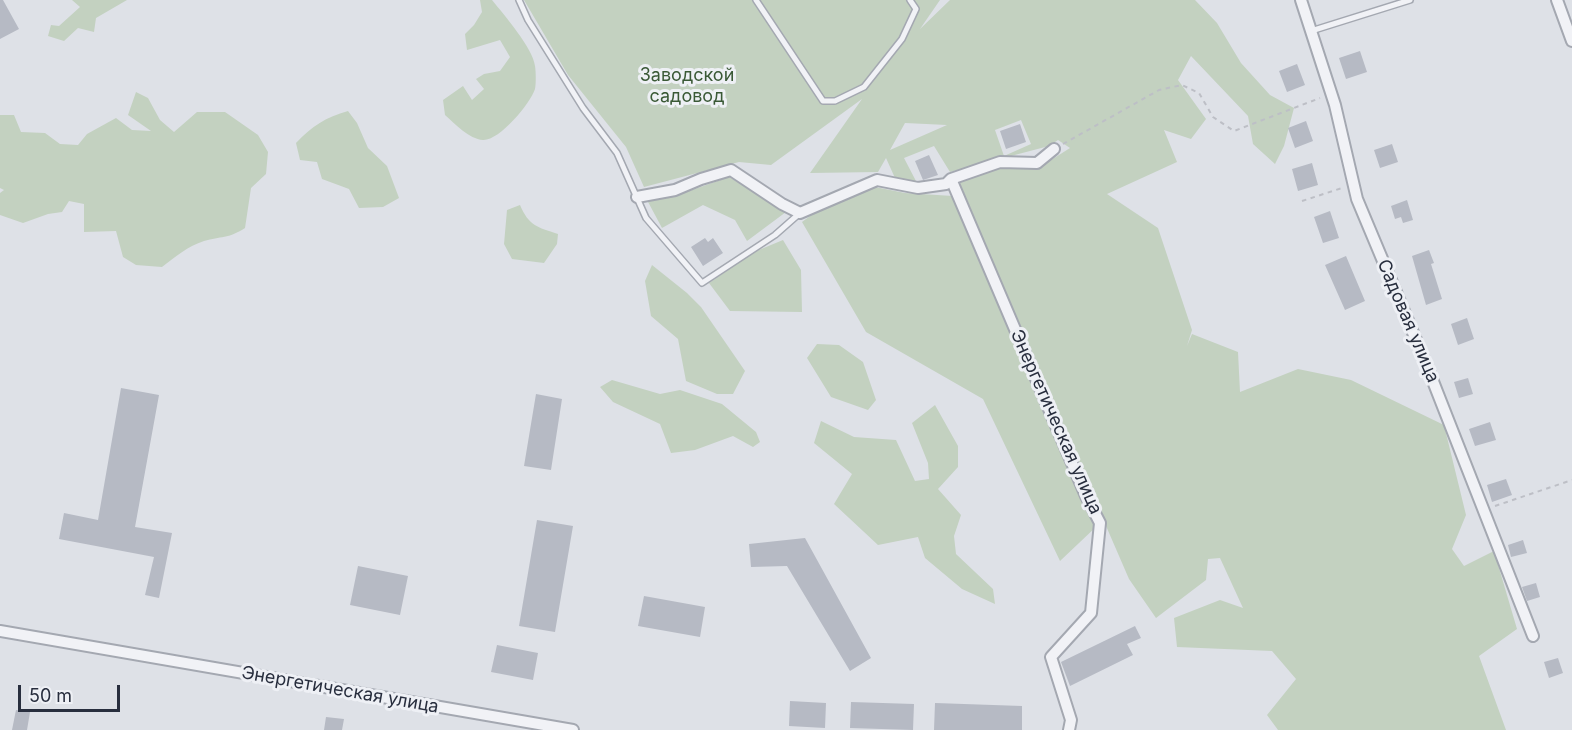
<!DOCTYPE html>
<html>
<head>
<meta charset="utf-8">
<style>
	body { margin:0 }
	#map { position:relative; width:1572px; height:730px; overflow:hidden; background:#dee1e7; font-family:Inter,sans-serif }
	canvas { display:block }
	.scale { position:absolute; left:18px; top:685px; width:102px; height:27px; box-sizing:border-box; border:3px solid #282e3e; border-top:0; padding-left:8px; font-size:18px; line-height:21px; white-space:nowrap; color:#282e3e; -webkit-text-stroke:4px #eef0f5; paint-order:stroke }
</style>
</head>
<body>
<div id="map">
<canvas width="1572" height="730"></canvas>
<div class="scale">50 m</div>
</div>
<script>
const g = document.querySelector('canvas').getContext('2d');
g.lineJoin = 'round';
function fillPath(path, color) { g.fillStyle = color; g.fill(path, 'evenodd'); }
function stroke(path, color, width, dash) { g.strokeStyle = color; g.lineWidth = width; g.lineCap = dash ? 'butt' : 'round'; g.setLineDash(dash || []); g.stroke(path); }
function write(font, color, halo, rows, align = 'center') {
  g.font = font + ' Inter,sans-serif'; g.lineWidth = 6; g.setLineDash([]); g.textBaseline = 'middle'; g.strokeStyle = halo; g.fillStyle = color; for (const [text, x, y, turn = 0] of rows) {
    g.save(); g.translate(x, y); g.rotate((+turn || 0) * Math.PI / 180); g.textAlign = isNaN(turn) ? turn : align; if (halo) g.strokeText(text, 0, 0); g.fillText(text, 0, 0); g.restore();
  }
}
fillPath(new Path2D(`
	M72 0H127L96 18 94 32 78 28 64 41 48 36 51 25 59 26 80 7Z
	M480 0H492C504 15 533 48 535 66 536 72 536 84 535 89 530 104 499 141 483 140 469 139 455 124 445 115L443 100 463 86 472 100 484 89 476 79 484 74 500 71 510 57 500 40 467 50 465 34 474 25 482 12Z
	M524 0H940L920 29 950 0H1195L1217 23 1241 63 1270 95 1294 108 1284 146 1275 164 1253 144 1248 116 1191 56 1178 80 1206 119 1191 139 1164 130 1177 162 1107 194 1158 228 1192 330 1187 346 1192 334 1238 352 1240 392 1298 369 1351 380 1444 425 1466 515 1452 549 1464 566 1494 551 1517 629 1479 656 1506 730H1278L1267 715 1296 679 1272 651 1177 647 1174 618 1220 600 1243 608 1220 558 1208 559 1206 580 1156 618 1129 579 1022 332 959 181 1013 164 1037 169 1070 148 1058 140 1049 146 950 172 934 146 904 158 917 183 895 178 886 158 878 172 810 173 862 99 771 165 739 162 644 187 626 147 568 75ZM1021 120 1031 144 1004 156 995 130ZM905 123 947 125 890 150Z
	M136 92 148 98 160 120 174 132 197 112H225L258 135 268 152 266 174 251 188 245 228C228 239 221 236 204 241 188 246 175 257 162 267L136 265 123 257 116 231 84 232V204L69 201 62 212 48 214 23 223 0 215V193L4 190 0 188V115H14L21 132 45 133 60 144 78 145 87 134 116 118 132 130 151 131 128 115Z
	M348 111 357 123 368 148 387 166 399 198 383 207 359 208 349 189 322 179 317 162 300 160 296 143C312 126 326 117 348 111Z
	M729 177 786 212 747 241 735 220 703 205 662 228 647 200 672 197Z
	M870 186 905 193 953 196 1098 525 1060 561 983 399 866 332 802 222 826 204Z
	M520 205C529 226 537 227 558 234L557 244 544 263 512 259 504 244 507 210Z
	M783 240 801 270 802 312 730 311 709 283 754 252Z
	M652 265 687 293 701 307 745 371 733 394H717L686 381 678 339 651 316 645 281Z
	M817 344 839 345 863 362 876 400 868 410 831 397 807 358Z
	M612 380 660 394 680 390 722 404 756 432 760 442 753 447 733 436 695 450 671 453 660 424 613 402 600 387Z
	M935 405 958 446V467L938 489 961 515 954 536 956 554 993 589 995 604 962 589 925 558 918 537 878 545 834 504 852 474 814 443 821 421 854 437 896 440 915 481 929 479 928 463 912 423Z`), '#c3d1c0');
fillPath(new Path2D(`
	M0 0H3L19 29 0 39Z
	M1360 51 1367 72 1346 79 1339 58Z
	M1297 64 1305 85 1287 92 1279 71Z
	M1306 121 1313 141 1295 148 1288 128Z
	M1020 124 1026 142 1006 149 1000 131Z
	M1392 144 1398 162 1380 168 1374 150Z
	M929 155 938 175 923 180 915 161Z
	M1312 163 1318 185 1298 191 1292 169Z
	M1407 200 1413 220 1403 223 1401 217 1395 219 1391 206Z
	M1330 211 1339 238 1323 243 1314 217Z
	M705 238 708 242 713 238 723 253 703 266 691 247Z
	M1429 250 1434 263 1431 264 1442 299 1426 305 1412 256Z
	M1346 256 1365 301 1345 310 1325 265Z
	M1467 318 1474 339 1458 345 1451 324Z
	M1468 378 1473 394 1459 398 1454 382Z
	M121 388 159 395 135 527 172 533 159 598 145 595 154 557 59 539 64 513 98 520Z
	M536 394 562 399 551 470 524 466Z
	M1490 422 1496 440 1475 446 1469 429Z
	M1506 479 1512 495 1492 502 1487 485Z
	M537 520 573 526 555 632 519 626Z
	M805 538 871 658 850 671 787 566 751 567 749 544Z
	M1523 540 1527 553 1511 557 1508 545Z
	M358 566 408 576 400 615 350 605Z
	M1536 583 1540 597 1527 601 1522 587Z
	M644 596 705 607 700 637 638 626Z
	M1135 626 1141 638 1127 644 1133 655 1070 686 1061 662Z
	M497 645 538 653 533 680 491 672Z
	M1558 658 1563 673 1549 678 1544 662Z
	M790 701 826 703 825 728 789 726Z
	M851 702 914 704 913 730 850 728Z
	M935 703 1022 706V730H934Z
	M16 710 30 712 27 730H12Z
	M326 717 344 719 342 730H324Z`), '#b6bac4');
const service = new Path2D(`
	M519 0 528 20 583 108 617 153 646 218 702 283 775 235 800 213
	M756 0 823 101H835L864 87 902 39 916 9 910 0
	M1311 31 1410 0`);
const minor = new Path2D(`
	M1301 0 1335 105 1357 199 1427 366 1533 636
	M1557 0 1572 41
	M951 179 1086 496 1100 523 1091 613 1051 657 1071 720 1069 730
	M637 197 675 190 701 179 731 170 782 204 800 213 877 180 918 188 946 184 951 179 1000 162 1037 163 1054 149
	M0 631 573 730`);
stroke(service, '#a4a8b1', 8);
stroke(minor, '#a4a8b1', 14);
stroke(new Path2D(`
	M1063 144 1159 90 1182 85 1199 93 1213 117 1234 131 1320 98
	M1302 201 1342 188
	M1495 506 1572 480`), '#bdbfc6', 2, [4.5, 4.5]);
stroke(service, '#f1f2f6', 5);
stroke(minor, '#f1f2f6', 10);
write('18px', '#3a5936', '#eef0f5', [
	["Заводской",687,76],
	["садовод",687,97]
]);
write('18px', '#282e3e', '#eef0f5', [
	["Садовая улица",1408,321,67],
	["Энергетическая улица",1056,422,66],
	["Энергетическая улица",340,690,10]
]);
</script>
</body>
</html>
